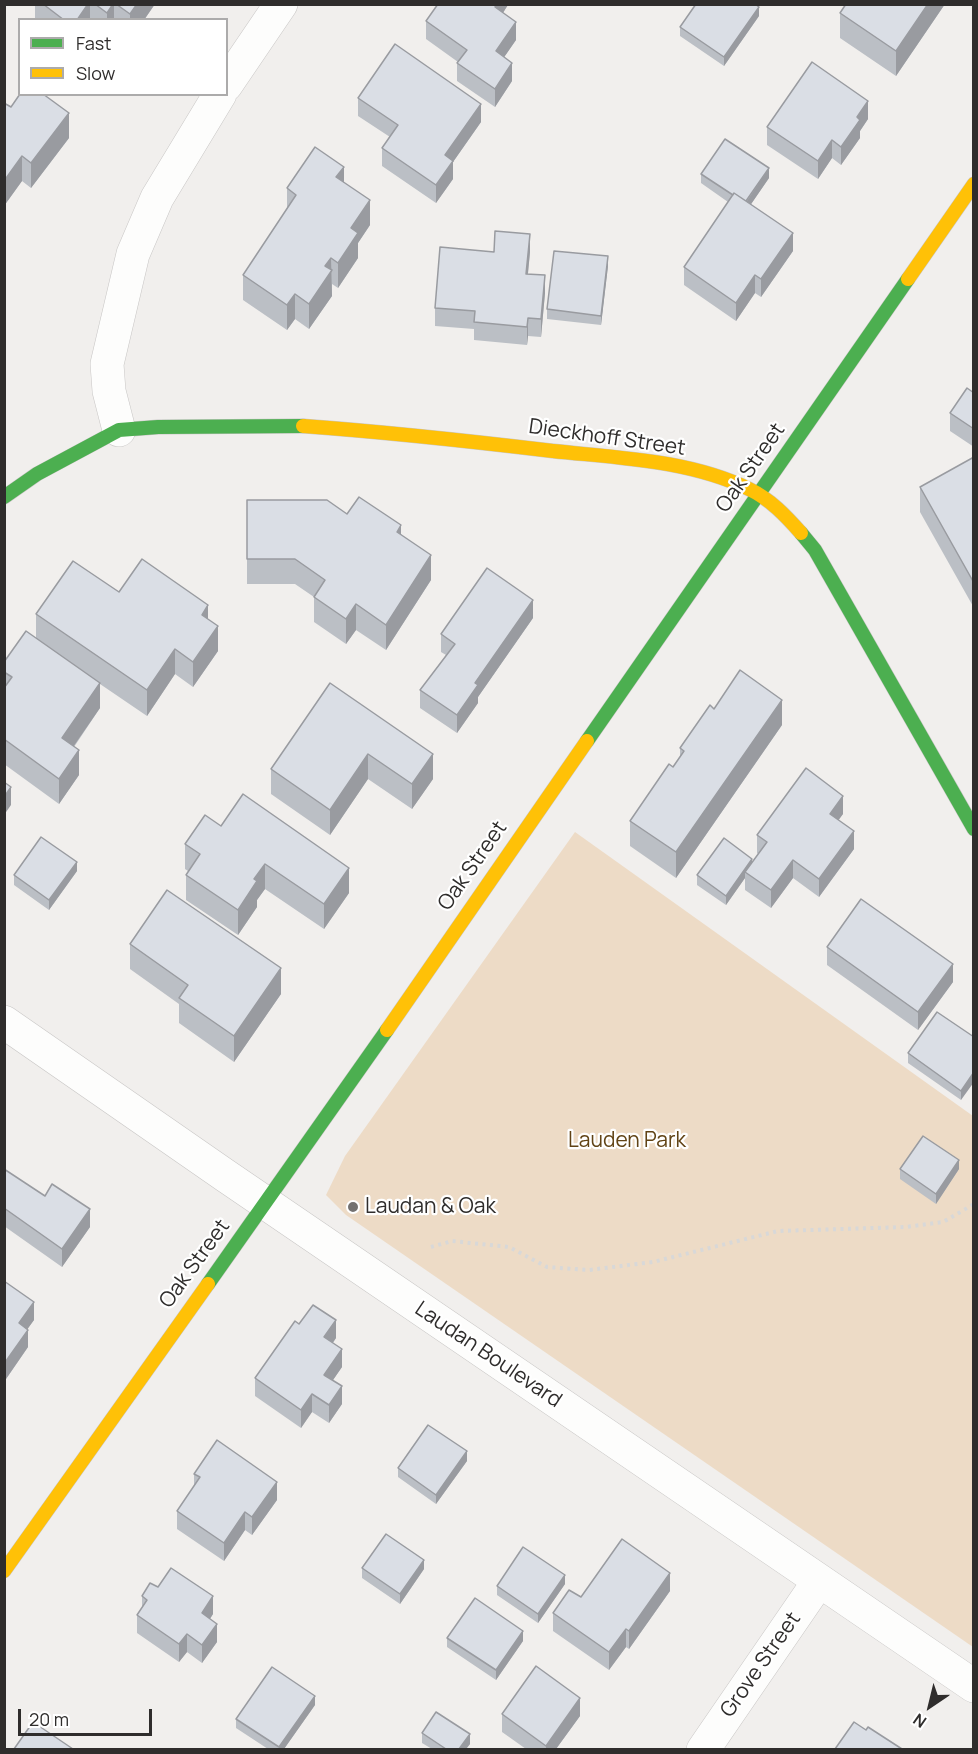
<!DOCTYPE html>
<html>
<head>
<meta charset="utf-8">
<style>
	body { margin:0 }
	#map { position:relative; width:978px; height:1754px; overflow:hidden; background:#f1efed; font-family:Manrope,sans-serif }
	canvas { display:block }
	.frame { position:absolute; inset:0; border:6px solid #2f2d2c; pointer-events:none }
	.legend { position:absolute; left:18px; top:18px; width:210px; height:78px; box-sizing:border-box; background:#fff; border:2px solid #acabab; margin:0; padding:8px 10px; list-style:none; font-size:18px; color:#2f2d2c }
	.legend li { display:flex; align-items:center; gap:12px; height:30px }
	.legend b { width:30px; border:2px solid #acabab }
	.north { position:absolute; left:900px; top:1676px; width:60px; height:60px; -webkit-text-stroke:4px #fff; paint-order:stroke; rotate:215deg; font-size:16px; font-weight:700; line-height:24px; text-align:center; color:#2f2d2c }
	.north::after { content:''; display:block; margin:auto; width:21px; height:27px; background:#2f2d2c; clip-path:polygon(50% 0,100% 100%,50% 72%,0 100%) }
	.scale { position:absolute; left:18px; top:1709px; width:134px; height:27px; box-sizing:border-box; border:3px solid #2f2d2c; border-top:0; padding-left:8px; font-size:18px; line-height:21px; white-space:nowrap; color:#2f2d2c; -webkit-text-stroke:4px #fff; paint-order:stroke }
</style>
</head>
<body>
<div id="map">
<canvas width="978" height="1754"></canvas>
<div class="frame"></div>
<ul class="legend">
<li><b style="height:8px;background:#4caf50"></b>Fast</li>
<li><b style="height:8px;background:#ffc107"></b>Slow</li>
</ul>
<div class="north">N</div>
<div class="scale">20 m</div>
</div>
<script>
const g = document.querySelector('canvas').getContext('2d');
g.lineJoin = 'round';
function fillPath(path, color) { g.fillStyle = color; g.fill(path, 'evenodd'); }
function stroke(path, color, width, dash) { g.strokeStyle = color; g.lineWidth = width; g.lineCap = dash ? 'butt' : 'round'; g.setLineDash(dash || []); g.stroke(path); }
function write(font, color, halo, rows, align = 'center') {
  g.font = font + ' Manrope,sans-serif'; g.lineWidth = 4.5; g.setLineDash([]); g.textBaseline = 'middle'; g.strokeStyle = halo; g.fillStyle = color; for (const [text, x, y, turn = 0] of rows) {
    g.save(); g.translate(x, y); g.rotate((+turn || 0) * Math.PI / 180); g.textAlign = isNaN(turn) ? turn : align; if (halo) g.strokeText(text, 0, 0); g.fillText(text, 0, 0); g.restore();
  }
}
fillPath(new Path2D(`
	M575 832 973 1116V1647L346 1215 326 1195 345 1156Z`), '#eddbc6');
const street = new Path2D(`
	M226 85 281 4
	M119 430 109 391 107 364 133 254 157 198 220 94
	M4 1022 226 1176 974 1686
	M703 1750 819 1581`);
const fast = new Path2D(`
	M4 497 37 474 119 430 158 427 303 426
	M801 533 815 550 974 829
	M587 741 908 279
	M208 1284 387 1030`);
const slow = new Path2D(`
	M908 279 974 184
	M303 426C386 432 469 441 553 451 619 458 689 460 749 489 770 499 786 516 801 533
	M387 1030 587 741
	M4 1571 208 1284`);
stroke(street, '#c8c6c5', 34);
stroke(fast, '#c8c6c5', 15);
stroke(slow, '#c8c6c5', 15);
stroke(new Path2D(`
	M431 1247 452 1241 509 1247 547 1267 589 1270 653 1262 778 1231 906 1227 943 1222 974 1204`), '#d8d8d8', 4, [3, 4.5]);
stroke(street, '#fdfdfc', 33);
stroke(fast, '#4caf50', 14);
stroke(slow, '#ffc107', 14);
fillPath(new Path2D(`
	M35 4H155L144 20H35Z
	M508 4 503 13 516 40 504 57 512 81 495 107 457 81V63L458 62 426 39V21Z
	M945 4 896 76 840 38V13Z
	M759 16 724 66 680 36V27Z
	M358 98 481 122 453 162V179L436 203 382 166V148L390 137 358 116Z
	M4 103 11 107 69 138 31 188 22 181 4 206Z
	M868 119 860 131V138L841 165 832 158 818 179 767 145V127Z
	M701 174 769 178 751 204 793 251 761 297 755 293 736 321 684 285V267L728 202 701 183Z
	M344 182 370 225 358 243V258L338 288 332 284V296L309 329 295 319 287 330 243 300V275L287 209V188Z
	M494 252H530L528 274 545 293 541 337 528 336 527 345 474 340V329L435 326V308Z
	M608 266 601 325 547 319V309Z
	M974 393V447L950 431V413Z
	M974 457V608L920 512V487Z
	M247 500 347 514 401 534 431 580 386 650 356 630 346 644 314 622V597L295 584H247Z
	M119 592 208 619 218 651 193 687 175 674 147 716 100 684V708L74 747 79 775 59 804 4 764V662L36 639V614Z
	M533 618 478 697V703L457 733 420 708V690L446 655 441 652V634Z
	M330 683 433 779 412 809 368 779 330 835 271 794V769Z
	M782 725 676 878 630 846V821L680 757V748Z
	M843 814 838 820 854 849 819 897 793 878 771 908 745 890V878L726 905 697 885V875L752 863 758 854 757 853V835Z
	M221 826 349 893 324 929 265 889 257 900V907L238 935 186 900V875L188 871 185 869V844Z
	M77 871 49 910 14 885V875Z
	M130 944 281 994 234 1062 179 1023V1004L130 969Z
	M827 947 953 982 918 1030 827 965Z
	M974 1037 961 1100 908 1063V1053Z
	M4 1169 90 1227 62 1267 4 1226Z
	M900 1169H959L936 1204 900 1179Z
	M4 1281 34 1320 27 1329 28 1347 6 1379 4 1378Z
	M299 1324 336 1338 333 1343 342 1367 333 1380 342 1404 329 1423 312 1412 301 1428 255 1396V1378Z
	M467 1461 436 1504 398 1477V1468Z
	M194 1474 277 1500 252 1535 245 1530 224 1561 177 1529V1511L194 1486Z
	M362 1568 424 1569 400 1604 362 1578Z
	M565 1584 538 1623 497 1595V1586Z
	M158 1587 213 1614 210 1619 217 1642 202 1663 187 1652 179 1662 137 1633V1615L142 1609V1596Z
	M670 1591 629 1649 626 1647 609 1670 553 1631V1613L581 1597Z
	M447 1638 523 1641 496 1680 447 1647Z
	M315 1705 284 1749H268L236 1728V1719Z
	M502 1714 580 1716 556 1749H526L502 1732Z
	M422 1733 470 1744 466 1749H432L422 1743Z`), '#bbbfc5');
fillPath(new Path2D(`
	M88 4H90V20H77Z
	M113 4H114V20H107V13Z
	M137 4H155L144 20H130V14Z
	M497 4 508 5 495 25V7Z
	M928 4H945L896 76V51Z
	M759 7V16L724 66V57Z
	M516 22V40L496 69V51Z
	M512 63V81L495 107V89Z
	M868 101V119L860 131V138L841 165V147L857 117Z
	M481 104V122L453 162V179L436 203V185L445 155Z
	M69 113V138L31 188V163Z
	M832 140V158L818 179V161Z
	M22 156V181L4 206V181Z
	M344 167V192L336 177Z
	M769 168V178L745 213V204Z
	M370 200V225L358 243V258L338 288V263L351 228Z
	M793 233V251L761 297V279Z
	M530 234V252L526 292V274Z
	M608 256V266L601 325V316Z
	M331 258 332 296 309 329V304L325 266Z
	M545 275V293L541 337V319Z
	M755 275V293L736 321V303Z
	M295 294V319L287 330V305Z
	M528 318V336L527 345V327Z
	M401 525V550L397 532Z
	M431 555V580L386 650V625Z
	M533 600V618L478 697V703L457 733V715L475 683Z
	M356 604V630L346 644V619Z
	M208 605V630L202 615Z
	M218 626V651L193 687V662Z
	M175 649V674L147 716V690Z
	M100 683V708L62 763V738Z
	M782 700V725L676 878V852Z
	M79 750V775L59 804V779Z
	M368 754V779L330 835V810Z
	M433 754V779L412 809V784Z
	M11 787V805L4 815V797Z
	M843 796V814L830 832V814Z
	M854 831V849L819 897V879Z
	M752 859V868L745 872V878L726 905V896Z
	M793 860V878L771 908V890Z
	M77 862V871L49 910V900Z
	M265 864V889L257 900V907L238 935V910L254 879Z
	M349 868V893L324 929V904Z
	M953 964V982L918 1030V1012Z
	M281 968V994L234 1062V1036Z
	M974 1072V1082L961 1100V1091Z
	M959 1160V1169L936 1204V1194Z
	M90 1209V1227L62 1267V1249Z
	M34 1302V1320L19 1341V1323Z
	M336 1320V1338L324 1355V1337Z
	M28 1330V1347L6 1379V1361Z
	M342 1349V1367L324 1393V1375Z
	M342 1386V1404L329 1423V1405Z
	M312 1394V1412L301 1428V1410Z
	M467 1451V1461L436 1504V1495Z
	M277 1482V1500L252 1535V1517Z
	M245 1512V1530L224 1561V1543Z
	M424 1560V1569L400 1604V1594Z
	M670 1573V1591L629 1649V1631Z
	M565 1575V1584L538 1623V1614Z
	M213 1596V1614L202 1631V1613Z
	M217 1624V1642L202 1663V1645Z
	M626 1629V1647L609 1670V1652Z
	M523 1631V1641L496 1680V1670Z
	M187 1634V1652L179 1662V1644Z
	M315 1696V1705L284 1749H279V1747Z
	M580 1698V1716L556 1749H546V1746Z
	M470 1734V1744L466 1749H459Z`), '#999ba0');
const building = new Path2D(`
	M43 4H88L77 20H64Z
	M95 4H113L107 13Z
	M116 4H137L130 14Z
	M438 4H497L495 7 516 22 496 51 512 63 495 89 457 63 467 50 426 21Z
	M696 4H755L759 7 724 57 680 27Z
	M846 4H928L896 51 840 13Z
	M395 44 481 104 445 155 453 161 436 185 382 148 398 125 358 98Z
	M812 62 868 101 857 117 860 120 841 147 832 140 818 161 767 127Z
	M20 94H43L69 113 31 163 22 156 4 181V103L11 107Z
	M725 139 769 168 746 201 734 193 733 195 701 174Z
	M315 147 344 167 336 177 370 200 351 228 358 233 338 263 331 258 325 266 332 270 309 304 295 294 287 305 243 275 296 195 287 188Z
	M734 193 793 233 761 279 755 275 736 303 684 267Z
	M495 231 530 234 526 274 545 275 541 319 528 318 527 327 474 322 475 311 435 308 440 247 494 252Z
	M554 251 608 256 601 316 547 309Z
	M967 388 974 393V429L950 413Z
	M974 457V583L920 487Z
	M359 497 401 525 397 532 431 555 386 625 356 604 346 619 314 597 325 580 295 559H247V500H327L347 514Z
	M142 559 208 605 202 615 218 626 193 662 175 649 147 690 36 614 73 561 119 592Z
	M487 568 533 600 475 683 478 685 457 715 420 690 455 644 441 634Z
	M26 631 100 683 62 738 79 750 59 779 4 739V688L12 677 4 672V662Z
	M740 670 782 700 676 852 630 821 669 764 673 767 684 751 680 748 710 705 714 709Z
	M330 683 433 754 412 784 368 754 330 810 271 769Z
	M806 768 843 796 830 814 854 831 819 879 793 860 771 890 745 872 767 842 757 835Z
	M4 782 11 787 4 797Z
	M243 794 349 868 324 904 265 864 254 879 257 881 238 910 186 875 200 854 185 844 205 815 221 826Z
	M41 837 77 862 49 900 14 875Z
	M724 838 752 859 726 896 697 875Z
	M167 890 281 968 234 1036 179 998 188 985 130 944Z
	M861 899 953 964 918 1012 827 947Z
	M937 1012 974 1037V1072L961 1091 908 1053Z
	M923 1136 959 1160 936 1194 900 1169Z
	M4 1169 45 1196 52 1184 90 1209 62 1249 4 1208Z
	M4 1281 34 1302 19 1323 28 1330 6 1361 4 1360Z
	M313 1305 336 1320 324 1337 342 1349 324 1375 342 1386 329 1405 312 1394 301 1410 255 1378 295 1321 299 1324Z
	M428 1425 467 1451 436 1495 398 1468Z
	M217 1440 277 1482 252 1517 245 1512 224 1543 177 1511 200 1477 194 1474Z
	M386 1534 424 1560 400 1594 362 1568Z
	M622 1539 670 1573 629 1631 626 1629 609 1652 553 1613 569 1590 581 1597Z
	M523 1547 565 1575 538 1614 497 1586Z
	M171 1568 213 1596 202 1613 217 1624 202 1645 187 1634 179 1644 137 1615 147 1600 142 1596 150 1583 158 1587Z
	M475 1598 523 1631 496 1670 447 1638Z
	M536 1666 580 1698 546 1746 502 1714Z
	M272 1667 315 1696 279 1747 236 1719Z
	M436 1712 470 1734 459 1749H446L422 1733Z
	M33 1722 73 1749H14Z
	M854 1722 866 1730 868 1727 902 1749H835Z`);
fillPath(building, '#dadee5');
stroke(building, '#999ba0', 1.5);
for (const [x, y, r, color] of [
	[353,1207,6,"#737170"]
]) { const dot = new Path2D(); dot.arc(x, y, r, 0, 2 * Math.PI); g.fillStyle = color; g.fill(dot); stroke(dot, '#fff', 2); }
write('21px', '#2f2d2c', '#fff', [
	["Dieckhoff Street",607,438,8],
	["Oak Street",751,468,-55],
	["Oak Street",473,866,-55],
	["Oak Street",195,1264,-54],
	["Laudan Boulevard",488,1355,34],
	["Grove Street",761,1665,-55]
]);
write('21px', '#614315', '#fff', [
	["Lauden Park",627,1141]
]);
write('21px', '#2f2d2c', '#fff', [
	["Laudan & Oak",365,1207]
], 'left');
</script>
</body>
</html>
